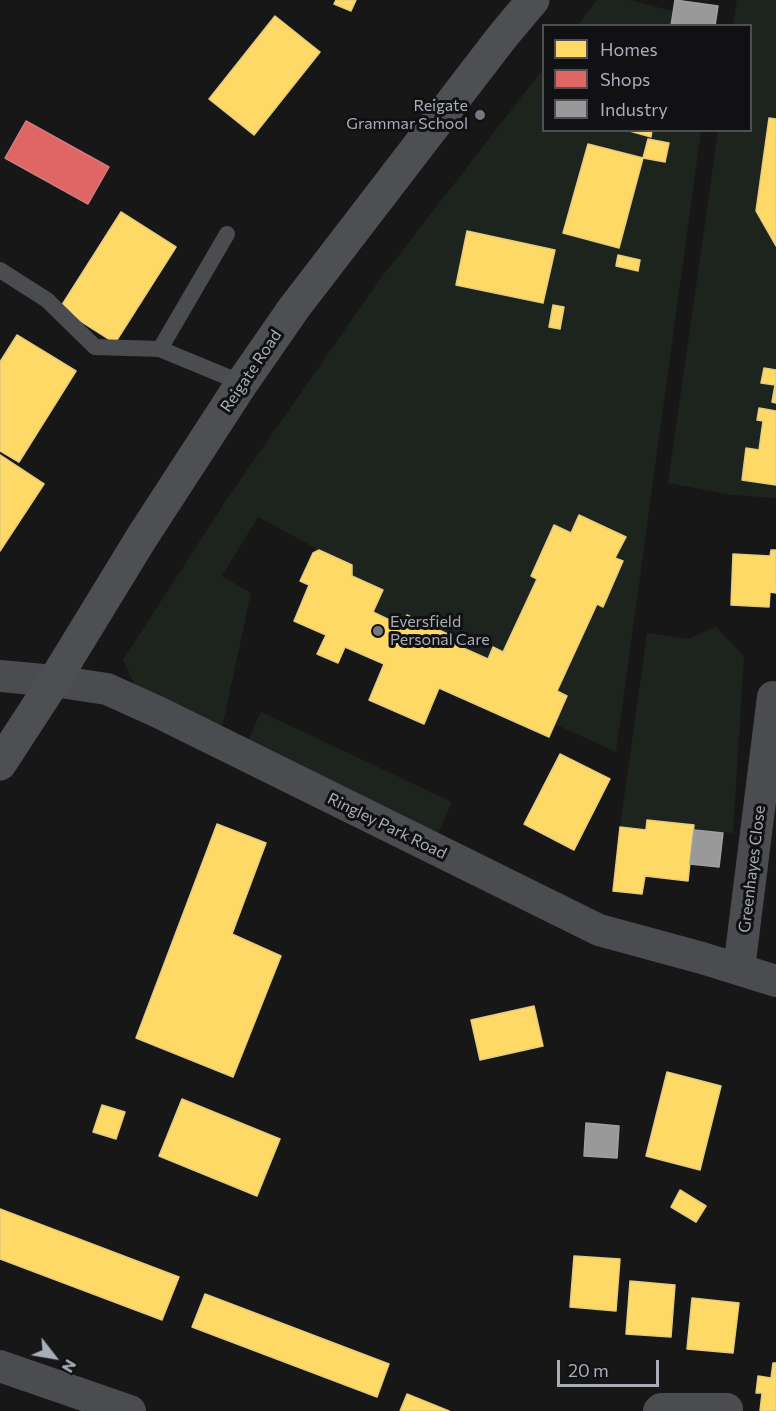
<!DOCTYPE html>
<html>
<head>
<meta charset="utf-8">
<style>
	body { margin:0 }
	#map { position:relative; width:776px; height:1411px; overflow:hidden; background:#171717; font-family:Commissioner,sans-serif }
	canvas { display:block }
	.legend { position:absolute; left:542px; top:24px; width:210px; height:108px; box-sizing:border-box; background:#111113; border:2px solid #4d4f55; margin:0; padding:8px 10px; list-style:none; font-size:18px; color:#a8adb8 }
	.legend li { display:flex; align-items:center; gap:12px; height:30px }
	.legend b { width:30px; border:2px solid #4d4f55 }
	.north { position:absolute; left:24px; top:1327px; width:60px; height:60px; -webkit-text-stroke:4px #111113; paint-order:stroke; rotate:121deg; font-size:16px; font-weight:700; line-height:24px; text-align:center; color:#a8adb8 }
	.north::after { content:''; display:block; margin:auto; width:21px; height:27px; background:#a8adb8; clip-path:polygon(50% 0,100% 100%,50% 72%,0 100%) }
	.scale { position:absolute; left:557px; top:1360px; width:102px; height:27px; box-sizing:border-box; border:3px solid #a8adb8; border-top:0; padding-left:8px; font-size:18px; line-height:21px; white-space:nowrap; color:#a8adb8; -webkit-text-stroke:4px #111113; paint-order:stroke }
</style>
</head>
<body>
<div id="map">
<canvas width="776" height="1411"></canvas>
<ul class="legend">
<li><b style="height:16px;background:#ffd966"></b>Homes</li>
<li><b style="height:16px;background:#e06666"></b>Shops</li>
<li><b style="height:16px;background:#999"></b>Industry</li>
</ul>
<div class="north">N</div>
<div class="scale">20 m</div>
</div>
<script>
const g = document.querySelector('canvas').getContext('2d');
g.lineJoin = 'round';
function fillPath(path, color) { g.fillStyle = color; g.fill(path, 'evenodd'); }
function stroke(path, color, width, dash) { g.strokeStyle = color; g.lineWidth = width; g.lineCap = dash ? 'butt' : 'round'; g.setLineDash(dash || []); g.stroke(path); }
function write(font, color, halo, rows, align = 'center') {
  g.font = font + ' Commissioner,sans-serif'; g.lineWidth = 6; g.setLineDash([]); g.textBaseline = 'middle'; g.strokeStyle = halo; g.fillStyle = color; for (const [text, x, y, turn = 0] of rows) {
    g.save(); g.translate(x, y); g.rotate((+turn || 0) * Math.PI / 180); g.textAlign = isNaN(turn) ? turn : align; if (halo) g.strokeText(text, 0, 0); g.fillText(text, 0, 0); g.restore();
  }
}
fillPath(new Path2D(`
	M597 0H629L673 11 671 25 577 26Z
	M737 0H776V119L769 118 756 211 776 246V370L764 368 761 383 775 385 772 402 776 403V411L759 409 757 420 763 421 759 450 746 448 742 480 776 485V498L732 495 668 483 718 131 750 130V26L733 25Z
	M543 69 544 130H626L651 137 652 131H701L616 752 555 724 557 691 596 604 603 607 623 562 615 558 625 537 579 516 571 533 553 526 531 576 537 579 503 652 493 648 488 659 452 643 454 637 407 615 402 626 373 612 383 590 352 576V565L319 550 258 517 222 576 251 593 220 737 139 694 123 660 227 499 378 282ZM648 139 669 143 665 162 644 158ZM588 144 643 158 619 248 563 233ZM468 231 554 250 543 303 456 285ZM618 255 640 260 637 270 616 266ZM553 305 564 307 560 329 549 326Z
	M716 627 744 656 733 833 694 830V825L646 830 620 827 647 633 688 639Z
	M261 712 452 802 438 833 247 743Z`), '#1d241e');
const homes = new Path2D(`
	M336 0H356L351 11 334 4Z
	M275 16 320 52 254 135 209 99Z
	M769 118 776 119V246L756 211Z
	M626 130H652L651 137Z
	M648 139 669 143 665 162 643 158Z
	M588 144 643 158 619 248 563 233Z
	M121 212 176 247 115 343 60 308Z
	M467 231 555 250 543 303 456 285Z
	M618 255 640 260 638 271 616 266Z
	M553 305 564 307 560 329 549 327Z
	M17 335 76 371 19 462 0 451V362Z
	M764 368 776 370V403L772 402 775 385 761 383Z
	M759 408 776 411V485L742 480 746 448 759 450 763 421 757 420Z
	M0 455 44 484 0 551Z
	M579 515 626 537 615 558 623 561 603 607 597 604 557 691 567 696 549 737 439 688 424 724 369 700 384 664 345 647 338 663 317 654 326 635 294 621 309 585 300 581 313 553 319 550 352 565V576L383 590 373 612 402 626 407 615 454 637 452 643 488 659 493 647 503 652 537 579 531 576 554 525 571 533Z
	M771 550H776V593L770 592 769 607 731 605 733 554 770 556Z
	M560 754 610 779 574 850 524 824Z
	M647 820 694 825 688 881 645 876 642 894 613 891 620 827 646 830Z
	M217 824 266 843 232 934 281 956 233 1077 136 1038Z
	M534 1006 543 1046 480 1060 471 1020Z
	M667 1072 721 1086 700 1170 646 1156Z
	M182 1099 280 1139 257 1196 159 1156Z
	M102 1105 125 1112 116 1139 93 1132Z
	M680 1190 706 1206 696 1222 671 1207Z
	M0 1209 179 1277 162 1320 0 1259Z
	M574 1256 620 1259 616 1311 570 1307Z
	M630 1281 675 1285 671 1337 626 1334Z
	M205 1294 389 1364 377 1397 192 1327Z
	M692 1298 739 1303 733 1353 687 1349Z
	M773 1363H776V1411H760L762 1393H756L758 1376 771 1378Z
	M407 1394 449 1411H400Z`);
fillPath(homes, '#ffd966');
stroke(homes, '#e5cc7f', 1.5);
const shops = new Path2D(`
	M26 121 109 167 88 204 5 158Z`);
fillPath(shops, '#e06666');
stroke(shops, '#cf7b7f', 1.5);
const industry = new Path2D(`
	M675 0 718 6 715 26H671Z
	M694 830 723 833 719 867 690 864Z
	M586 1123 619 1126 617 1158 584 1156Z`);
fillPath(industry, '#999');
stroke(industry, '#9e9fa2', 1.5);
stroke(new Path2D(`
	M227 234 160 349 242 383
	M0 270 47 300 95 347 160 349`), '#4b4c50', 16);
stroke(new Path2D(`
	M0 676 54 681 107 689 158 712 599 930 702 958 776 981
	M739 969 773 697
	M0 1366 130 1411
	M659 1411 661 1409H727`), '#4b4c50', 32);
stroke(new Path2D(`
	M0 764 54 681 142 537 242 383 294 308 502 37 533 0`), '#4d4f52', 33);
for (const [x, y, r, color] of [
	[480,115,6,"#757880"],
	[378,631,6,"#757880"]
]) { const dot = new Path2D(); dot.arc(x, y, r, 0, 2 * Math.PI); g.fillStyle = color; g.fill(dot); stroke(dot, '#111113', 2); }
write('16px', '#a8adb8', '#111113', [
	["Reigate",468,106],
	["Grammar School",468,124],
	["Eversfield",390,622,"left"],
	["Personal Care",390,640,"left"]
], 'right');
write('16px', '#a8adb8', '#111113', [
	["Reigate Road",251,371,-56],
	["Ringley Park Road",387,826,26],
	["Greenhayes Close",752,869,-83]
]);
</script>
</body>
</html>
